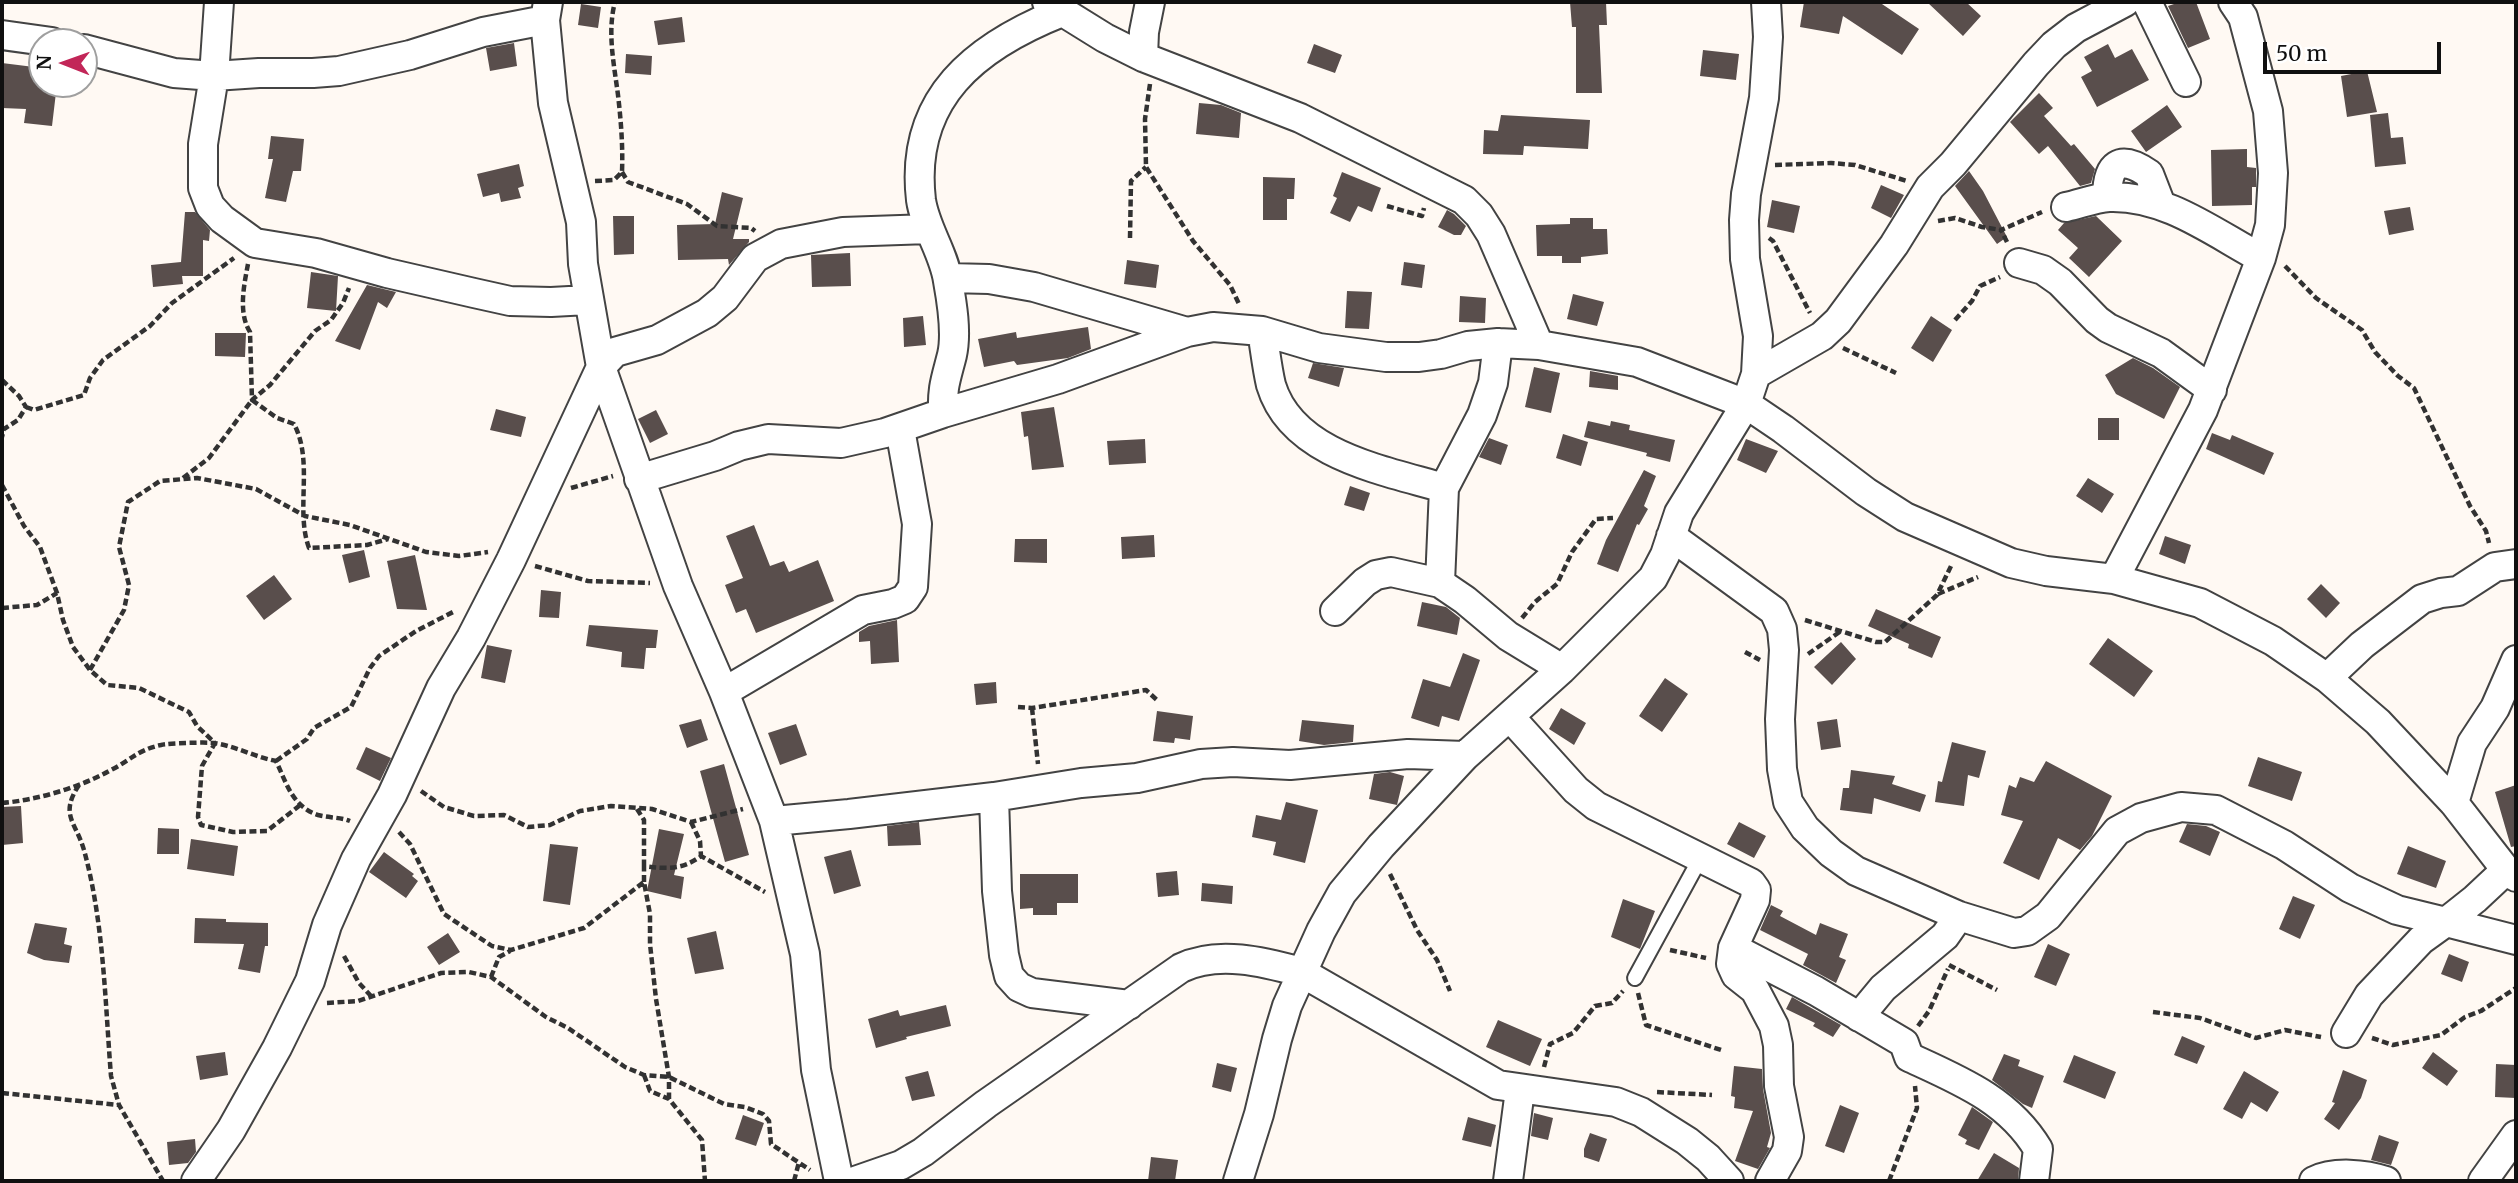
<!DOCTYPE html>
<html>
<head>
<meta charset="utf-8">
<style>
	body { margin:0 }
	#map { position:relative; width:2518px; height:1183px; overflow:hidden; background:#fff9f3; font-family:Merriweather,serif }
	canvas { display:block }
	.frame { position:absolute; inset:0; border:4px solid #101010; pointer-events:none }
	.north { position:absolute; left:28px; top:28px; width:70px; height:70px; box-sizing:border-box; background:#fff; border:2px solid #9f9f9f; border-radius:50%; rotate:271deg; font-size:19px; font-weight:700; line-height:28px; text-align:center; color:#101010 }
	.north::after { content:''; display:block; margin:auto; width:24px; height:32px; background:#c22658; clip-path:polygon(50% 0,100% 100%,50% 72%,0 100%) }
	.scale { position:absolute; left:2263px; top:42px; width:178px; height:32px; box-sizing:border-box; border:4px solid #101010; border-top:0; padding-left:9px; font-size:21px; line-height:24px; white-space:nowrap; color:#101010; -webkit-text-stroke:5px #fff; paint-order:stroke }
</style>
</head>
<body>
<div id="map">
<canvas width="2518" height="1183"></canvas>
<div class="frame"></div>
<div class="north">N</div>
<div class="scale">50 m</div>
</div>
<script>
const g = document.querySelector('canvas').getContext('2d');
g.lineJoin = 'round';
function fillPath(path, color) { g.fillStyle = color; g.fill(path, 'evenodd'); }
function stroke(path, color, width, dash) { g.strokeStyle = color; g.lineWidth = width; g.lineCap = dash ? 'butt' : 'round'; g.setLineDash(dash || []); g.stroke(path); }
fillPath(new Path2D(`
	M1570 2H1606L1607 25H1599L1602 93H1576V27H1572Z
	M1804 2H1879L1919 29 1902 55 1843 16 1839 34 1800 27Z
	M1927 2H1966L1981 16 1963 36Z
	M2180 2H2196L2210 39 2188 48 2168 6Z
	M581 4 601 7 598 28 578 25Z
	M682 17 685 42 658 45 654 21Z
	M514 43 517 66 490 71 486 48Z
	M1314 44 1342 55 1335 73 1307 63Z
	M2108 44 2115 58 2132 49 2149 80 2097 107 2081 77 2092 71 2084 57Z
	M1703 50 1739 54 1736 80 1700 76Z
	M626 54 652 56 651 75 625 73Z
	M2 63 42 68V84H57L52 126 24 123 26 109 2 108Z
	M2367 71 2377 112 2347 117 2341 76Z
	M2039 93 2053 108 2044 116 2071 146 2074 144 2095 169 2091 183 2080 186 2048 146 2039 154 2010 122Z
	M1199 103 1221 105 1241 113 1239 138 1196 134Z
	M2167 105 2182 127 2146 152 2131 131Z
	M2388 113 2391 138 2403 137 2406 164 2375 167 2370 115Z
	M1501 115 1590 120 1588 149 1524 146 1523 155 1483 154 1484 130 1498 131Z
	M271 136 304 139 301 171H293L286 202 265 198 273 159H268Z
	M2247 149V167L2256 168V187H2252V205L2212 206 2211 150Z
	M519 164 524 186 518 188 521 198 501 202 499 193 483 197 477 174Z
	M1969 171 1983 191 2007 237 1997 244 1955 186Z
	M1342 172 1381 188 1372 212 1358 206 1350 222 1330 213 1337 198 1333 196Z
	M1263 177 1295 178 1294 199H1287V220H1263Z
	M1881 185 1904 195 1891 218 1871 208Z
	M722 192 743 198 733 239H749V242L729 265 728 259 678 260 677 225 715 224Z
	M1772 200 1800 206 1794 233 1767 227Z
	M2410 207 2414 230 2389 235 2384 211Z
	M1447 210 1454 214 1466 226 1461 235H1454L1438 227Z
	M185 212H195L210 230 209 241 203 240V276H182L183 284 153 287 151 265 181 262Z
	M613 216H634V254L614 255Z
	M2096 216 2122 241 2089 277 2069 258 2078 248 2058 230 2064 223Z
	M1570 218H1593V229H1607L1608 254 1581 257V263H1562V256H1537L1536 225 1570 224Z
	M850 253 851 286 812 287 811 255Z
	M1127 260 1159 265 1156 288 1124 284Z
	M1404 262 1425 265 1422 288 1401 285Z
	M311 272 338 276 336 311 307 308Z
	M367 285 396 292 387 308 378 302 360 350 335 341Z
	M1347 291 1372 292 1369 329 1345 328Z
	M1573 294 1604 302 1597 326 1567 319Z
	M1460 296 1486 298 1485 323 1459 322Z
	M923 316 926 345 904 347 903 318Z
	M1931 316 1952 330 1933 362 1911 348Z
	M1088 327 1091 349 1068 358 1017 365 1014 361 984 367 978 339 1016 332 1017 338Z
	M215 333H246L245 357 215 356Z
	M2133 358 2153 368 2180 387 2164 419 2116 394 2105 375Z
	M1313 363 1344 368 1339 387 1308 378Z
	M1534 367 1560 373 1551 413 1525 407Z
	M1590 371 1618 376V390L1589 387Z
	M1054 407 1064 467 1032 470 1028 436 1024 437 1021 412Z
	M496 409 526 417 521 437 490 430Z
	M656 410 668 434 650 443 638 419Z
	M2098 418H2119V440H2098Z
	M1588 421 1610 426 1611 421 1630 425 1629 430 1675 440 1670 462 1646 456 1647 453 1584 437Z
	M2212 433 2230 440 2232 435 2274 453 2264 475 2206 449Z
	M1563 434 1588 442 1581 466 1556 458Z
	M1489 438 1508 445 1501 465 1479 457Z
	M1145 439 1146 463 1109 465 1107 441Z
	M1746 439 1778 451 1766 473 1737 460Z
	M1644 470 1656 476 1644 506 1648 509 1639 525 1637 524 1618 572 1597 564 1606 540Z
	M2088 478 2114 494 2102 513 2076 496Z
	M1350 486 1370 493 1364 511 1344 505Z
	M754 525 770 566 784 561 789 572 818 560 834 601 756 633 746 609 736 613 725 585 743 578 726 536Z
	M1154 535 1155 557 1122 559 1121 537Z
	M2165 536 2191 545 2185 564 2159 554Z
	M1015 539H1047V563L1014 562Z
	M364 550 370 577 349 583 342 555Z
	M415 555 427 610 397 609 387 561Z
	M274 575 292 599 264 620 246 596Z
	M2321 584 2340 603 2326 618 2307 599Z
	M541 590 561 592 559 618 539 617Z
	M1422 602 1446 607 1460 618 1457 635 1417 626Z
	M1876 609 1941 637 1932 658 1908 648 1909 644 1868 626Z
	M897 620 899 662 871 664 870 641 859 642V632L869 626Z
	M589 625 658 630 656 648H646L644 669 621 667 622 652 586 646Z
	M2108 638 2153 671 2134 697 2089 664Z
	M1841 642 1856 659 1832 685 1814 667Z
	M487 645 512 650 505 683 481 678Z
	M1463 653 1480 660 1459 721 1442 716 1439 727 1411 718 1423 679 1450 687Z
	M1665 678 1688 694 1662 732 1639 716Z
	M996 682 997 703 976 705 974 684Z
	M1561 708 1586 723 1574 745 1549 729Z
	M1157 711 1193 716 1190 740 1175 738 1174 743 1153 741Z
	M701 719 708 740 687 748 679 725Z
	M1837 719 1841 747 1821 750 1817 722Z
	M1302 720 1354 725 1353 742 1324 745 1299 741Z
	M796 724 807 755 780 765 768 733Z
	M1952 742 1986 751 1979 778 1968 775 1964 806 1935 802 1938 781 1942 782Z
	M366 747 391 758 380 781 356 769Z
	M2258 757 2302 772 2292 801 2248 786Z
	M2046 761 2112 796 2092 836 2080 850 2058 838 2039 880 2003 863 2023 821 2001 815 2009 785 2016 788 2020 777 2034 782Z
	M724 764 749 855 725 862 700 771Z
	M1851 770 1895 776 1892 784 1926 795 1920 812 1874 798 1872 814 1840 810 1843 788H1849Z
	M1390 772 1404 776 1397 805 1369 799 1374 774Z
	M2516 785V846L2511 847 2495 792Z
	M1286 802 1318 810 1305 863 1273 855 1276 842 1252 837 1256 815 1281 820Z
	M21 806 23 843 2 845V807Z
	M919 822 921 845 888 846 887 826Z
	M1739 822 1766 836 1754 858 1727 844Z
	M2187 824 2206 826 2220 832 2210 856 2179 842Z
	M158 828 179 829V854H157Z
	M659 829 684 834 674 875 684 877 681 899 647 891Z
	M191 839 238 846 234 876 187 869Z
	M550 844 578 847 570 905 543 901Z
	M2408 846 2446 861 2436 888 2397 874Z
	M851 850 861 886 834 894 824 857Z
	M384 852 414 874 412 876 418 881 406 898 369 872Z
	M1177 871 1179 895 1158 897 1156 873Z
	M1020 874H1078V903H1057V915H1033V908L1020 909Z
	M1202 883 1233 886 1232 904 1201 901Z
	M2293 896 2315 905 2300 939 2279 929Z
	M1623 899 1655 911 1640 949 1611 937Z
	M1771 905 1783 911 1780 916 1816 935 1820 923 1848 934 1839 957 1846 960 1836 983 1803 965 1808 954 1760 930Z
	M195 918 226 919V922L268 923V946H265L260 973 238 969 244 944 194 943Z
	M35 923 67 928 64 944 72 946 69 963 44 960 27 953Z
	M716 931 724 969 695 974 687 938Z
	M448 933 460 952 439 965 427 947Z
	M2048 944 2070 954 2056 986 2034 977Z
	M2449 954 2469 962 2462 982 2441 974Z
	M1792 997 1841 1025 1833 1037 1813 1026 1815 1023 1786 1009Z
	M946 1005 951 1026 906 1037 907 1039 876 1048 868 1019 898 1010 900 1016Z
	M1498 1020 1542 1039 1530 1066 1486 1047Z
	M2182 1036 2205 1046 2197 1064 2174 1055Z
	M225 1052 228 1075 200 1080 196 1056Z
	M2433 1052 2458 1071 2447 1086 2422 1068Z
	M2004 1054 2020 1060 2018 1066 2044 1076 2032 1108 2023 1104 1992 1080Z
	M2074 1055 2116 1072 2105 1099 2063 1082Z
	M1217 1063 1237 1068 1231 1092 1212 1087Z
	M2496 1064 2516 1065V1098L2495 1097Z
	M1734 1066 1762 1069 1763 1089 1771 1133 1767 1147 1770 1148 1758 1169 1735 1161 1753 1111 1734 1108 1735 1097 1731 1096Z
	M2343 1070 2367 1080 2361 1098 2339 1130 2324 1119 2335 1103 2332 1102Z
	M928 1071 935 1096 912 1101 905 1077Z
	M2244 1071 2279 1092 2267 1112 2251 1102 2242 1119 2223 1109Z
	M1840 1105 1859 1113 1844 1153 1825 1146Z
	M1972 1107 1993 1122 1979 1150 1965 1144 1967 1140 1958 1135Z
	M1534 1113 1553 1118 1548 1140 1531 1136Z
	M743 1115 764 1123 756 1146 735 1139Z
	M1468 1117 1496 1125 1491 1147 1462 1140Z
	M1590 1133 1607 1139 1599 1162 1584 1157V1149Z
	M2379 1135 2399 1142 2391 1165 2371 1160Z
	M195 1139 196 1152 188 1163 169 1165 167 1142Z
	M1994 1153 2019 1168 2018 1181H1977Z
	M1151 1157 1178 1160 1175 1181H1148Z`), '#594e4c');
const lane = new Path2D(`
	M1635 978 1701 857`);
const street = new Path2D(`
	M219 2 214 76 203 144V188L210 206 222 219 255 243 316 253 387 273 474 293 510 301 551 302 588 300
	M548 2 545 20 553 103 581 222 583 264 601 367 678 586 724 692 774 821 805 954 816 1070 839 1181
	M1047 2 1105 38 1143 57 1300 118 1464 200 1479 215 1491 234 1539 345 1637 362 1746 404 1783 429 1866 492 1905 517 2011 563 2046 571 2114 579 2200 603 2273 641 2327 678 2378 722 2454 803 2506 870 2516 877
	M2147 2 2186 82
	M2 35 52 42
	M84 49 174 73 214 76 259 73H313L339 71 410 55 483 32 545 20
	M1143 57 1144 32 1150 2
	M2107 197C2107 165 2119 153 2149 174L2161 205
	M2066 207C2080 204 2095 198 2109 197 2166 195 2214 233 2261 258
	M2019 263 2043 270 2060 282 2097 320 2108 328 2161 353 2212 390
	M948 278 989 279 1034 287 1187 332
	M1262 331C1265 349 1267 368 1271 385 1292 455 1383 470 1444 488
	M1756 374 1822 336 1838 321 1894 245 1930 187 1953 164 2036 64 2054 45 2076 28 2125 2
	M943 413C942 387 946 379 952 355 957 333 952 303 948 281 944 253 925 228 921 200 909 98 976 46 1062 12
	M639 479 715 456 739 446 768 439 841 443 885 433 943 413 1058 379 1187 332 1213 327 1262 331 1319 348 1386 357H1419L1441 354 1468 346 1498 343 1539 345
	M1671 536 1774 611 1782 629 1784 650 1780 719 1782 769 1788 802 1805 828 1831 853 1856 871 1959 916 2014 933 2027 931 2048 916 2117 831 2141 818 2181 807 2216 810 2284 845 2350 888 2397 910 2446 922 2475 899 2506 870
	M2114 579 2203 410 2261 258 2270 225 2273 173 2268 111 2243 17 2233 2
	M1440 583 1444 488 1482 415 1493 383 1498 343
	M1335 611 1365 582 1376 575 1391 572 1440 583 1465 600 1508 636 1562 669
	M2327 678 2362 645 2422 599 2441 593 2458 591 2495 567 2516 564
	M724 692 863 610 893 604 905 599 913 587 917 524 900 429
	M1510 717 1576 790 1596 806 1751 883 1756 890 1755 900 1733 948 1731 964 1736 975 1755 990 1774 1026 1778 1045 1779 1086 1789 1137 1787 1151 1770 1181
	M994 797 997 891 1004 955 1009 976 1019 987 1032 993 1129 1005
	M2454 803 2472 743 2495 708 2516 660
	M774 821 849 814 994 797 1081 783 1137 778 1201 764 1233 762 1290 765 1408 754 1465 756
	M1733 948 1816 991 1904 1043 1909 1057C1959 1080 2009 1100 2038 1149L2034 1181
	M1859 1017 1883 988 1945 936 1959 916
	M2346 1033 2369 995 2421 940 2446 922 2516 940
	M196 1181 231 1130 277 1048 310 981 327 925 356 859 392 795 441 688 471 638 511 560 601 367 615 352 657 340 707 313 725 298 755 258 781 244 843 232 929 229
	M855 1181 901 1165 923 1152 986 1104 1181 968C1218 950 1264 962 1301 972L1498 1085 1616 1102 1641 1112 1687 1141 1708 1158 1729 1181
	M1238 1181 1259 1114 1277 1039 1287 1006 1321 931 1342 893 1381 846 1465 756 1562 669 1653 578 1665 555 1679 513 1746 404 1756 374 1758 336 1745 259 1744 220 1746 194 1764 98 1768 37 1766 2
	M1508 1181 1520 1090
	M2314 1181C2334 1171 2365 1174 2386 1181
	M2483 1181 2516 1135`);
stroke(lane, '#434343', 18);
stroke(street, '#434343', 32);
stroke(new Path2D(`
	M1150 84 1145 119 1146 167 1193 241 1230 285 1239 304
	M1775 165 1831 163 1855 165 1907 181
	M622 172 628 182 687 204 717 226 751 228 755 231
	M595 181 614 180 622 172C623 146 621 121 618 95 614 64 607 32 615 2
	M1387 206 1422 216 1424 208
	M1938 221 1955 218 1982 227 2001 230
	M1130 238 1131 181 1146 167
	M1769 238 1773 241 1810 313
	M2007 242 2001 230 2042 212
	M248 264C244 285 238 313 250 332L252 400 270 385 315 331 331 320 343 303 349 288
	M2285 266 2316 298 2362 330 2375 352 2398 376 2414 388 2470 506 2486 531 2489 543
	M1955 320 1972 301 1980 286 2000 277
	M1843 348 1896 373
	M2 380 19 396 26 407 18 420 4 429 2 437
	M26 407 34 410 84 395 90 378 103 360 150 326 172 303 234 258
	M183 478 209 458 252 400 277 418 294 424C314 462 295 510 309 548L367 545 388 539
	M2 485 24 526 40 547 57 593 63 620 73 647 90 670 107 685 139 688 189 712 197 726 215 743 202 766 198 817 201 825 233 832 267 831 299 806
	M571 488 613 476
	M535 566 588 581 650 583
	M1938 594 1978 577
	M2 608 37 605 57 593
	M1522 618 1535 602 1557 584 1572 552 1596 519 1613 518
	M1805 620 1876 642H1885L1937 595 1952 564
	M1745 652 1760 660
	M1808 654 1841 631
	M90 670 124 610 129 585 119 547 128 502 160 481 197 478 256 489 305 516 350 525 426 552 459 556 488 552
	M1018 707 1032 708 1146 690 1158 701
	M1032 708 1038 764
	M276 761 307 739 314 728 351 707 370 668 379 656 416 631 455 611
	M79 785C59 815 76 822 84 850 104 923 105 1002 111 1076L119 1105
	M421 791 444 807 474 816 504 815 528 827 550 825 580 811 611 806 652 809 691 822 743 809
	M2 803C37 800 78 788 109 771 130 761 137 750 161 745 168 743 207 742 214 743 235 746 255 757 276 761 287 784 292 806 318 815 329 818 340 817 350 821
	M637 809 644 820V866
	M691 822 700 841 701 856
	M399 832 410 844 444 914 492 946 511 950 584 928 644 882 650 914V944L656 999 669 1077V1099
	M1390 874 1417 930 1437 960 1450 991
	M644 882V866C667 869 682 870 701 856L765 892
	M1670 950 1706 958
	M344 956 359 983 371 996
	M1949 965 1997 990
	M491 977 499 957 510 951
	M1638 993 1646 1025 1721 1050
	M327 1003 358 1001 441 973 469 972 491 977 546 1017 568 1028 625 1067 644 1075 669 1077 724 1104 745 1107 763 1114 769 1121 771 1144 810 1170
	M2153 1012 2200 1018 2256 1038 2285 1030 2321 1037
	M1918 1026 1929 1011 1948 969
	M2372 1038 2393 1045 2441 1035 2465 1017 2481 1011 2516 988
	M1544 1067 1550 1044 1573 1033 1595 1006 1612 1003 1623 991
	M644 1075 650 1091 669 1099 702 1140 705 1181
	M1657 1092 1712 1095
	M2 1093 119 1105 163 1181
	M794 1181 799 1162
	M1889 1181 1917 1108 1915 1086`), '#323232', 4.5, [7, 3.5]);
stroke(lane, '#fff', 14);
stroke(street, '#fff', 28);
</script>
</body>
</html>
